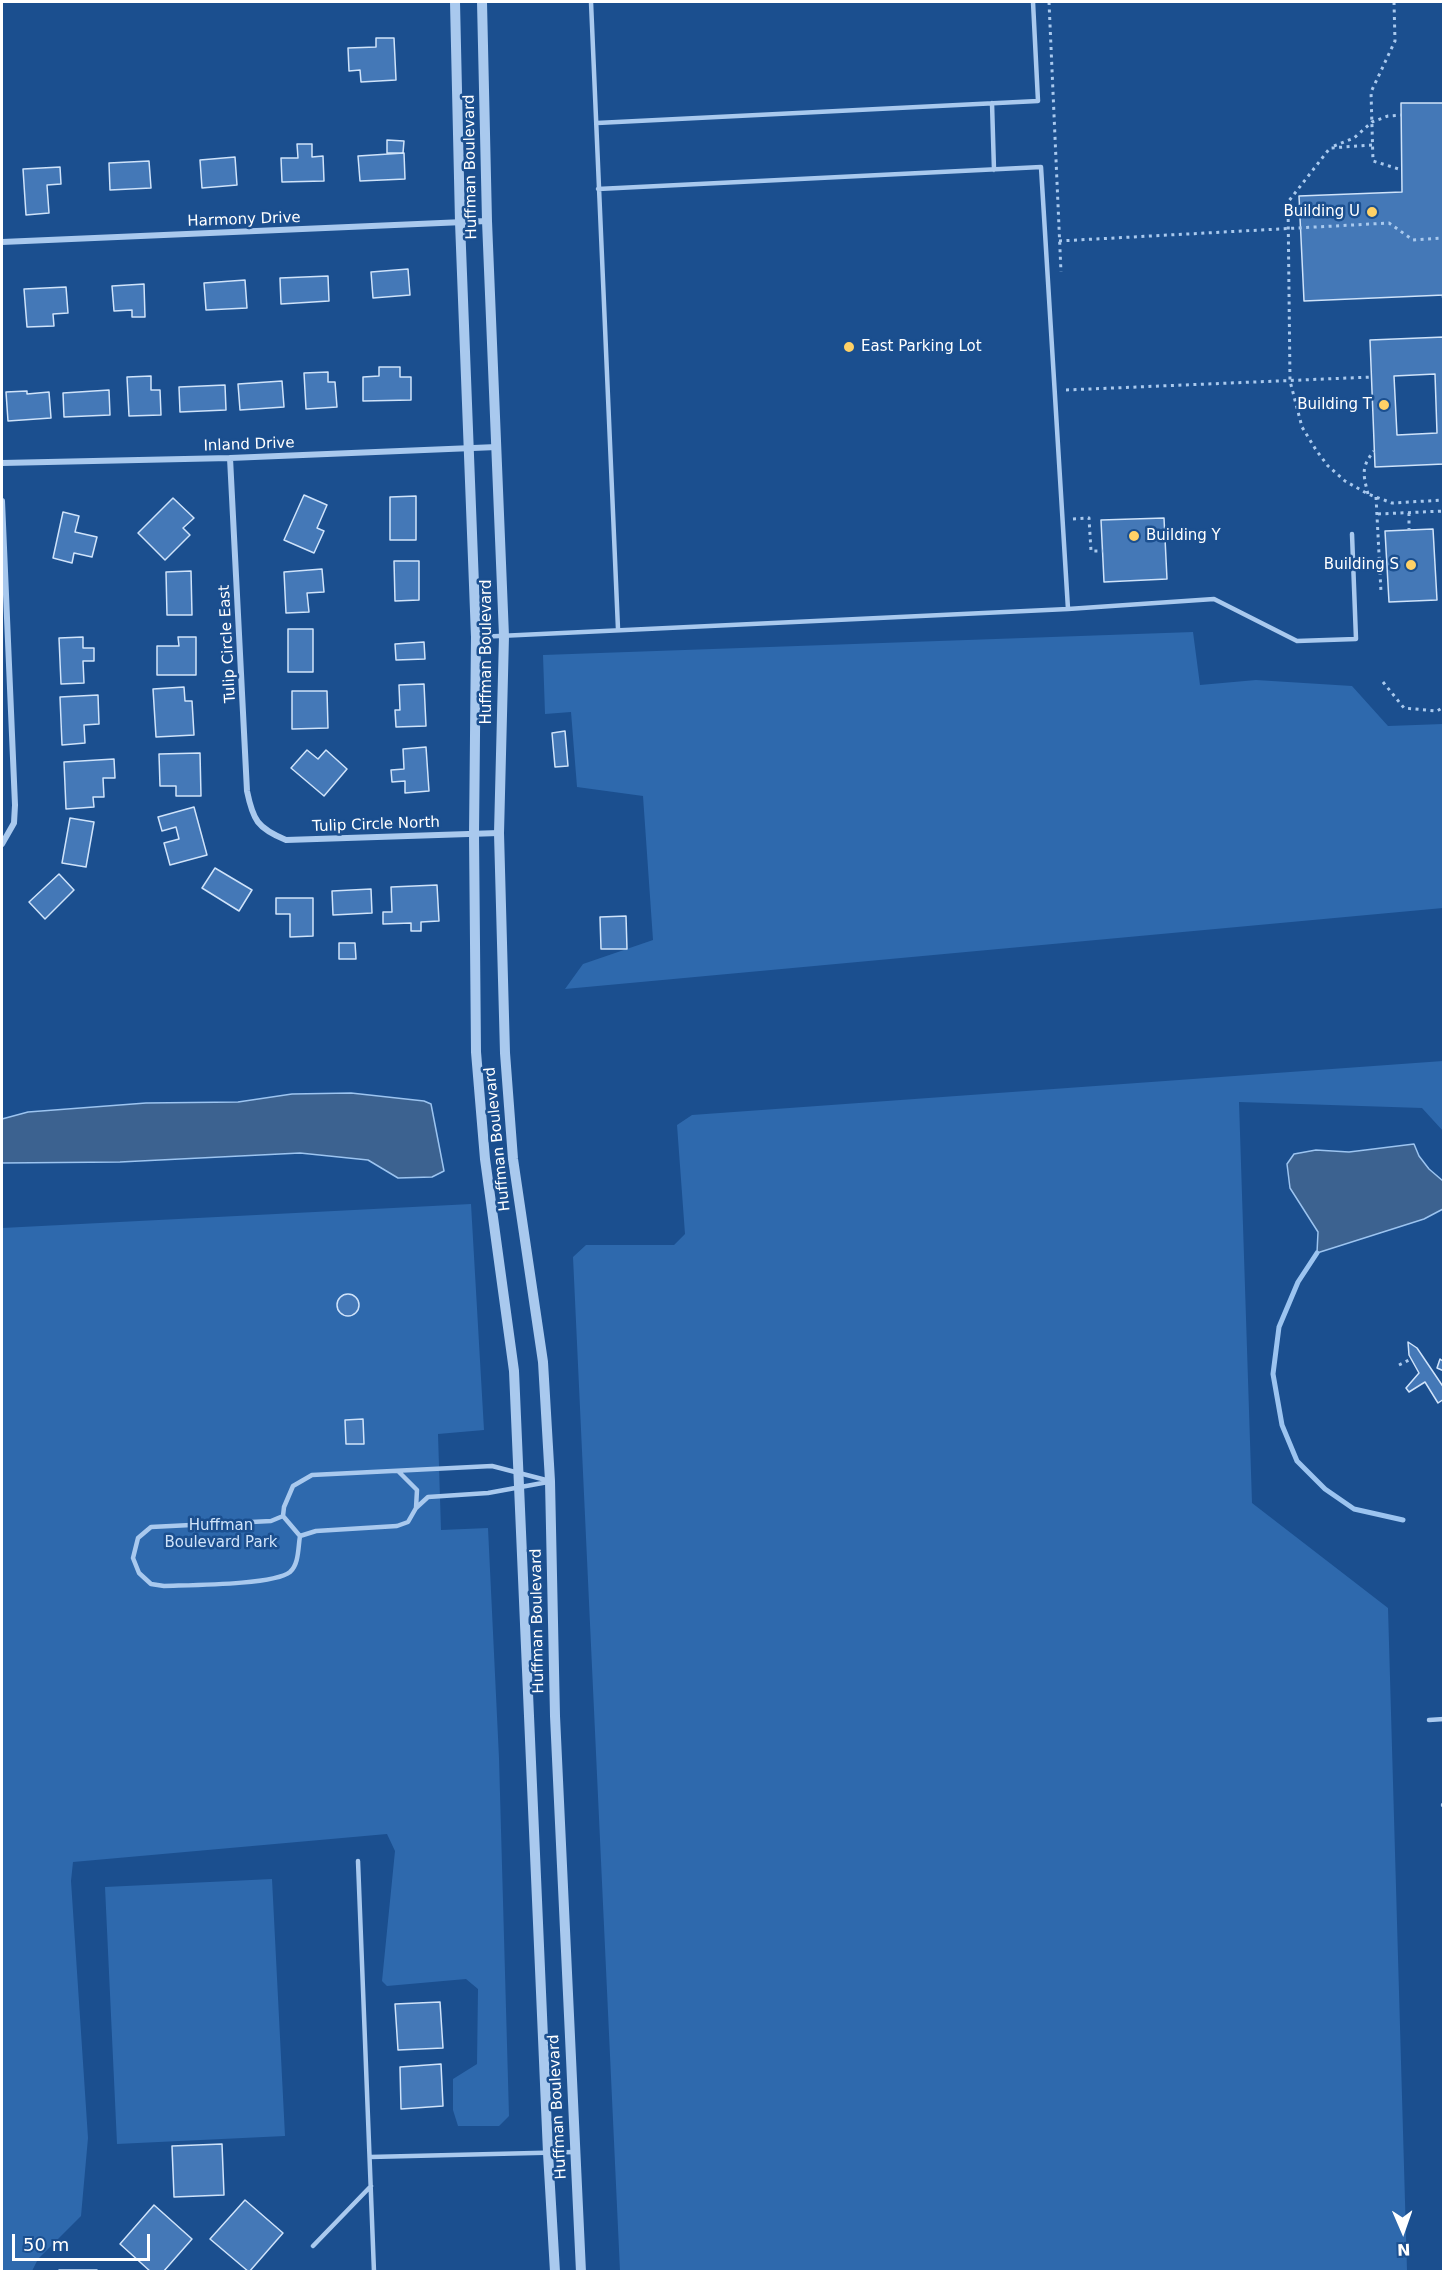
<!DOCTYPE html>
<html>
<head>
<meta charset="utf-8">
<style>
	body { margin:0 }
	#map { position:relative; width:1445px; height:2273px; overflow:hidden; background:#1b4f8f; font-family:"DejaVu Sans",sans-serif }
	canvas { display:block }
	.frame { position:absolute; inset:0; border:3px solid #fff; pointer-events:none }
	.north { position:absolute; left:1373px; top:2201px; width:60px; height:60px; -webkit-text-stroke:4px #1b4f8f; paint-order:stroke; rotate:178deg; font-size:16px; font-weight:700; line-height:24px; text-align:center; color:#fff }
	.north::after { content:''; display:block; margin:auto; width:21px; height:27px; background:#fff; clip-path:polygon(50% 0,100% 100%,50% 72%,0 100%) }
	.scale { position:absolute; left:12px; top:2234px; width:138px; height:27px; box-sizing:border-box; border:3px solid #fff; border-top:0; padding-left:8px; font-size:18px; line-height:21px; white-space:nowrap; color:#fff; -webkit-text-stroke:4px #1b4f8f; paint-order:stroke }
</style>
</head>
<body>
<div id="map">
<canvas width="1445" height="2273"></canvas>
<div class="frame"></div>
<div class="north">N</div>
<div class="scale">50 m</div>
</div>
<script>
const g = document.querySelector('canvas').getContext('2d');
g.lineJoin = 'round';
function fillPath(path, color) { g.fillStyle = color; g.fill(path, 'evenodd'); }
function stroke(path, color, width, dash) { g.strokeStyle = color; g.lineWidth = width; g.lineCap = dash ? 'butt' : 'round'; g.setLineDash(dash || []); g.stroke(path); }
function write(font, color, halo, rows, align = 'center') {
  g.font = font + ' "DejaVu Sans",sans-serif'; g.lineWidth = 5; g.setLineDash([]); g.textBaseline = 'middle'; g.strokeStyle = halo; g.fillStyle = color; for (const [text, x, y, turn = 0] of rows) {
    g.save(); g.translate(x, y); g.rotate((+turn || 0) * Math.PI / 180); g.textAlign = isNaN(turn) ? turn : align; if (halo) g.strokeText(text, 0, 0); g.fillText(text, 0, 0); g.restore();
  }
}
fillPath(new Path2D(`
	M1193 632 1200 685 1256 680 1352 686 1388 726 1443 724V908L565 989 583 964 653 940 643 796 577 787 571 712 545 714 543 655Z
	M1443 1061V1131L1422 1108 1239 1102 1252 1503 1388 1608 1407 2271H620L573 1257 586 1245H674L685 1234 677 1125 692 1115Z
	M471 1204 484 1430 438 1434 441 1530 488 1528 499 1758 509 2116 499 2126H458L453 2110V2079L477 2064 478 1989 466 1979 387 1986 382 1981 395 1851 387 1834 73 1862 71 1881 88 2138 81 2216 38 2259 32 2271H2V1228Z
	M272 1879 285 2136 117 2144 105 1887Z`), '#2e69ad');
const water = new Path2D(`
	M351 1093 424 1101 431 1104 444 1171 432 1177 398 1178 368 1160 300 1153 120 1162 2 1163V1119L28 1112 146 1103 238 1102 292 1094Z
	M1414 1144 1419 1156 1429 1169 1443 1181V1209L1424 1219 1317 1253 1318 1232 1290 1188 1287 1164 1294 1154 1316 1150 1349 1152Z`);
fillPath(water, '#3c6290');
stroke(water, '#9cc4f0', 1.5);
stroke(new Path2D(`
	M1317 1253 1298 1282 1279 1327 1273 1374 1282 1425 1297 1461 1325 1489 1354 1509 1403 1520`), '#9cc4f0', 5);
const building = new Path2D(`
	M376 38H394L396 80 361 82 360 70 349 71 348 48 376 47Z
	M1401 103H1444V295L1304 301 1299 196 1402 192Z
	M387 140 404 141 403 153H387Z
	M297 144H312V157L323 156 324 181 282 182 281 158H298Z
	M404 153 405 179 360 181 358 156Z
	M235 157 237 185 202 188 200 160Z
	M149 161 151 188 110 190 109 163Z
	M60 167 61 184 47 185 49 213 26 215 23 169Z
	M408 269 410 295 373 298 371 272Z
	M328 276 329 301 281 304 280 278Z
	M245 280 247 308 206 310 204 283Z
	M144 284 145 317H132V310L114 311 112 286Z
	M66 287 68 313 53 314 54 326 27 327 24 289Z
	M1444 337V464L1375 467 1370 340ZM1435 374 1437 433 1397 435 1394 376Z
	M379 367H400V377H411V400L363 401V377L379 376Z
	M328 372V382H335L337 407 306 409 304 373Z
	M151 376V390H160L161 415 129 416 127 377Z
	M282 381 284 407 240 410 238 384Z
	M225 385 226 410 180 412 179 387Z
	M109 390 110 415 64 417 63 393Z
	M27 391V394L49 392 51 418 8 421 6 392Z
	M304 495 327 505 317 528 324 531 314 553 284 540Z
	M416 496V540H390V497Z
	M173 498 194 518 183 528 190 535 165 560 138 533Z
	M63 512 79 516 75 532 97 537 92 557 74 553 72 563 53 558Z
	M1164 518 1167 579 1104 582 1101 520Z
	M1433 529 1437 600 1389 602 1385 531Z
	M394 561H419V600L395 601Z
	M322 569 324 592 307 593 309 612 286 613 284 572Z
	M191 571 192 615H167L166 572Z
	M288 629H313V672H288Z
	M83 637V648H94V661H83L84 683 61 684 59 638Z
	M178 637H196V675H157V646H179Z
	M424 642 425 659 396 660 395 644Z
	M424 684 426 726 396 727 395 710H400L399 685Z
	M184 687 185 701H192L194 735 156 737 153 689Z
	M292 691H327L328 728 292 729Z
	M98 695 99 724 84 725 85 743 62 745 60 697Z
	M565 731 568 766 555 767 552 733Z
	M426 747 429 791 405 793V781L392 782 391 770 404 769 403 749Z
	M307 750 318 759 326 750 347 769 324 796 291 768Z
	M200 753 201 796H176V786H160L159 754Z
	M114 759 115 778H103L104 797H93L94 807 66 809 64 762Z
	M194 807 207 855 170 865 164 843 179 839 176 827 162 831 158 817Z
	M70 818 94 822 86 867 62 863Z
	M215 868 252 890 239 911 202 888Z
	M59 874 74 890 45 919 29 902Z
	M437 885 439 921 421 922V931H411V923L383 924V912H392L391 887Z
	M371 889 372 913 333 915 332 891Z
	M276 898H313V936L290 937V914H276Z
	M626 916 627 949H601L600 917Z
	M339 943H355L356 959H339Z
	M337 1305a11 11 0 1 1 22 0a11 11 0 1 1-22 0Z
	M1408 1342 1417 1348 1444 1388V1399L1438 1403 1425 1382 1409 1392 1406 1388 1419 1373 1409 1355Z
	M1440 1359 1444 1362V1371L1437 1368Z
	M363 1419 364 1444H346L345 1420Z
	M440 2002 443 2048 398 2050 395 2004Z
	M441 2064 443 2106 401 2109 400 2067Z
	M222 2144 224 2195 174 2197 172 2146Z
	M245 2200 283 2233 249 2272 210 2239Z
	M154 2205 192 2239 163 2272H151L120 2244Z
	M59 2270H97V2272H59Z`);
fillPath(building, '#4478b7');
stroke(building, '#cfe3fa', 1.5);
stroke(new Path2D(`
	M1049 2 1061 272
	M1394 2 1395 41 1371 92 1373 161 1402 170
	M1372 145 1330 148 1288 202 1290 381 1302 427 1316 450 1328 466 1345 481 1368 494 1392 503 1444 500
	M1334 146 1354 138 1372 122 1388 116 1401 115
	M1059 241 1389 223 1413 240 1444 238
	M1443 295 1444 302
	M1066 390 1372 377
	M1368 494C1363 474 1361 467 1374 451
	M1376 497 1381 592
	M1409 513V530
	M1378 514 1444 511
	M1073 519 1089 518 1091 551H1103
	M1383 682 1404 708 1437 711 1444 707
	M1399 1365 1411 1359
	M1443 1388H1444`), '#a9c9ee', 3, [3, 4.5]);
stroke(new Path2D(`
	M591 2 618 629
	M992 103 994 170
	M597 123 1038 101 1033 2
	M1068 609 1214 599 1297 641 1356 639 1352 534
	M478 637 1068 609 1041 167 598 189
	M398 1471 417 1490 416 1508
	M283 1516 271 1521 151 1527 138 1538 133 1558 139 1573 151 1584 164 1586C189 1585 274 1585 290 1572 299 1564 298 1548 300 1536L283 1516 284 1507 293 1486 312 1475 492 1466 550 1481
	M300 1536 316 1531 397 1526 408 1522 416 1508 428 1497 488 1493 548 1482
	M1429 1720 1444 1719
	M1443 1805H1444
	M358 1861 374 2272
	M370 2157 575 2152
	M313 2246 371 2186`), '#a9c9ee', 4.5);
stroke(new Path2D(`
	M2 242 487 221
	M230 458 247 791C253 820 257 828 286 840L499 833
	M2 463 230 458 497 447
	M2 501 15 805 14 823 2 844`), '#a9c9ee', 6);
stroke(new Path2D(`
	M455 2 460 222 476 637 474 834 476 1052 485 1159 514 1371 548 2153 555 2272
	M482 2 487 221 504 636 499 833 505 1053 513 1159 543 1362 550 1481 555 1716 581 2272`), '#a9c9ee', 10);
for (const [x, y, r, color] of [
	[1372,212,6,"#ffd166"],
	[849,347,6,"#ffd166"],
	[1384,405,6,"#ffd166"],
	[1134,536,6,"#ffd166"],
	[1411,565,6,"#ffd166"]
]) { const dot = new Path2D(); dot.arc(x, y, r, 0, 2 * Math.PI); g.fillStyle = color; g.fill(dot); stroke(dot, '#1b4f8f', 2); }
write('15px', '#fff', '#1b4f8f', [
	["Huffman Boulevard",471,167,-91],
	["Harmony Drive",244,220,-2],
	["Inland Drive",249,445,-2],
	["Tulip Circle East",228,644,-93],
	["Huffman Boulevard",487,652,-90],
	["Tulip Circle North",376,825,-2],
	["Huffman Boulevard",498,1139,-96],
	["Huffman Boulevard",538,1621,-91],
	["Huffman Boulevard",558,2107,-93]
]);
write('15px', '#fff', '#1b4f8f', [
	["Building U",1360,212],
	["East Parking Lot",861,347,"left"],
	["Building T",1372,405],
	["Building Y",1146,536,"left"],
	["Building S",1399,565]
], 'right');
write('15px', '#cfe3fa', '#1b4f8f', [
	["Huffman",221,1526],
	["Boulevard Park",221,1543]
]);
</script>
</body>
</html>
